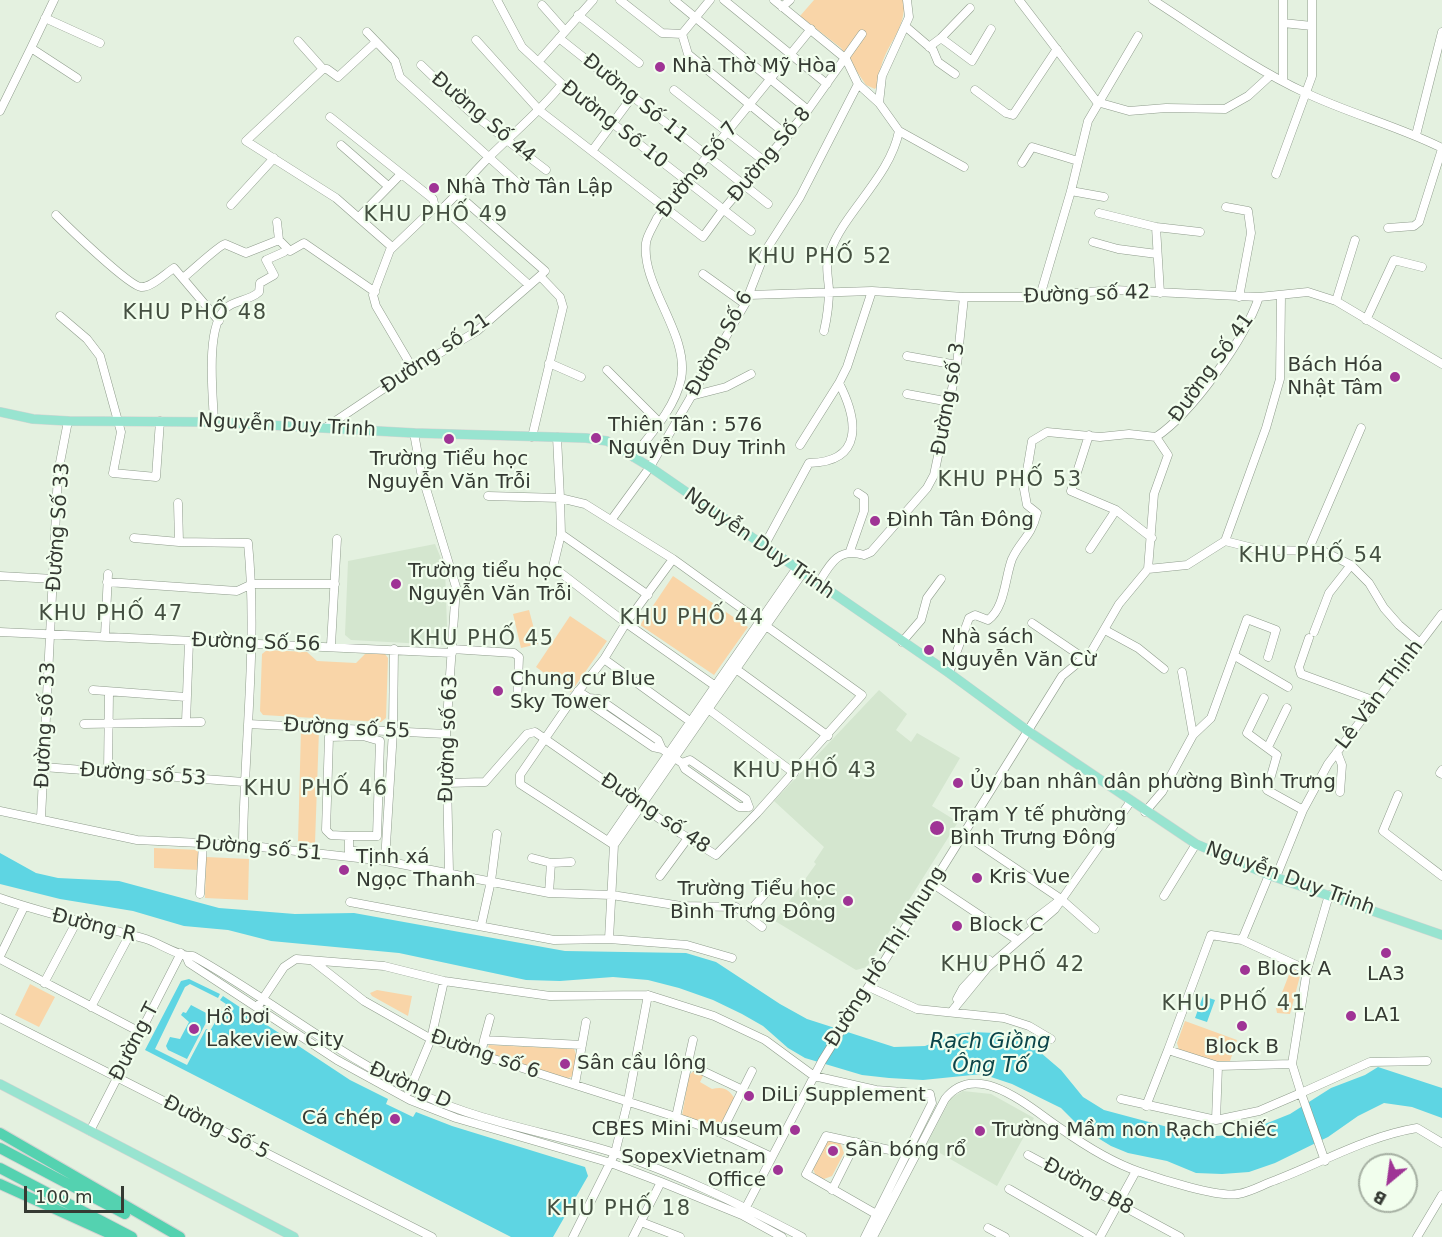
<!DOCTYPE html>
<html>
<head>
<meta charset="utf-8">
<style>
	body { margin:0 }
	#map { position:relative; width:1442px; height:1237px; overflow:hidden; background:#e4f1e0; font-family:"DejaVu Sans",sans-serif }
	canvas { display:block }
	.north { position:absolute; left:1358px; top:1153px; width:60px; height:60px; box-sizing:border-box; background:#f1feed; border:2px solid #a6b0a3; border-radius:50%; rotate:209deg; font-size:16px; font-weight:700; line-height:24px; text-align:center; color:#353a33 }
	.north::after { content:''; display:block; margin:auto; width:21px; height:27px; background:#9f3495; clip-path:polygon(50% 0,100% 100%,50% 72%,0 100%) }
	.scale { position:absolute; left:24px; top:1186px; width:100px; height:27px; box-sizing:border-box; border:3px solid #353a33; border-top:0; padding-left:8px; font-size:18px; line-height:21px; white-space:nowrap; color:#353a33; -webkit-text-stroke:4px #f1feed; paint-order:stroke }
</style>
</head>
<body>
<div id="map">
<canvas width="1442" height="1237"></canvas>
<div class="north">B</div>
<div class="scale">100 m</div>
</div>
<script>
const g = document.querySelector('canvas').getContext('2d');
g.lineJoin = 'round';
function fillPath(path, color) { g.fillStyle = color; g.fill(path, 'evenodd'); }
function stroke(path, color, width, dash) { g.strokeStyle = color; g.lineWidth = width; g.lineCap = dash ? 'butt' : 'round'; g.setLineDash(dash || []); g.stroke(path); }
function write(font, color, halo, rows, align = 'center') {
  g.font = font + ' "DejaVu Sans",sans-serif'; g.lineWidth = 4.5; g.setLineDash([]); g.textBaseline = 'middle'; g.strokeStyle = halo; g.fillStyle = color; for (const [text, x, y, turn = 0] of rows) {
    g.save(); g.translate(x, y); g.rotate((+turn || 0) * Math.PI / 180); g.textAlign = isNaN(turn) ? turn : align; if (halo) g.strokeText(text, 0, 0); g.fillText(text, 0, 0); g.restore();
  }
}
fillPath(new Path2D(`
	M435 544 445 568 447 626 444 645 351 640 345 635 348 561Z
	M879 690 907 714 896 730 911 742 917 733 960 758 932 806 958 822 867 967 856 970 775 921 816 864 814 862 824 847 774 801Z
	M963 1091 991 1094 1034 1118 997 1186 926 1145 951 1098Z`), '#d4e6cf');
fillPath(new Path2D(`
	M814 0H904C906 30 888 41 881 67 878 75 880 83 875 89L866 85 841 48 800 16Z
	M673 576 748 627 714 675 640 625Z
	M529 610 538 644 521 648 513 614Z
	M570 616 607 641 571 692 536 667Z
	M267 650 307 652 317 661 356 663 365 654H385L388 658 386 718 381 722 263 715 260 711 262 654Z
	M301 729 319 730 315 843 298 842Z
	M154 848 200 850 199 870 154 868Z
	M206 857 249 859 248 900 205 898Z
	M1295 970 1300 976 1290 1014 1277 1013 1276 1008 1290 972Z
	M30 984 55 997 39 1027 15 1015Z
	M377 990 412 996 408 1016 372 996 370 993Z
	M1185 1021 1237 1040 1230 1061H1214L1179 1050 1177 1043Z
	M489 1045 574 1049 576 1054 573 1076 566 1079 490 1055 487 1050Z
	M694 1071 703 1076 700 1082 712 1089C723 1086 729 1089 735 1099L718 1128 682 1116 689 1075Z
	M829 1140 840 1142 844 1153 832 1176 824 1179 816 1176 813 1169 825 1141Z`), '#f9d5a8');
fillPath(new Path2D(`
	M0 853 36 873 58 878 119 881 219 908 295 914 354 913 565 951 686 953 716 962 780 1004 807 1019 894 1047 925 1046 956 1034 973 1032 994 1033 1034 1047 1061 1070 1083 1097 1104 1110 1205 1137 1240 1134 1290 1114 1331 1088 1365 1075 1378 1067 1442 1088V1118L1412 1107 1384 1103 1358 1116 1328 1137 1275 1163 1249 1172 1222 1174 1196 1173 1167 1161 1128 1153 1111 1146 1080 1127 1061 1108 1012 1084 982 1074 923 1080 889 1078 862 1075 805 1058 788 1048 763 1026 742 1014 713 1000 679 988 648 980 613 977 560 981 526 980 399 953 271 941 228 930 184 926 133 911 60 899 0 884Z
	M189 979 220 994 218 998 190 984 185 987 155 1049 187 1065 206 1029 210 1031 226 1004 220 1000 223 996 350 1080 388 1099 386 1104 413 1117 416 1112 452 1126 585 1167 588 1176 553 1237H511L145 1050 181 981Z
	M1203 996 1215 1000 1207 1022 1195 1018Z
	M191 1005 210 1015 187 1059 168 1050 166 1046 170 1037 180 1039 189 1022 181 1015 183 1012 186 1013Z`), '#5ed5e3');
const minor = new Path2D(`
	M497 0 522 47 562 84 751 231
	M620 0 662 33 682 34 688 54 788 136
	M674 0 808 110
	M724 0 827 84
	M1019 0 1097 102
	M1153 0C1203 32 1252 68 1306 93 1350 114 1398 126 1442 148
	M1283 0V81
	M542 5 565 31
	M782 7 790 0
	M578 15 639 63
	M45 18 100 43
	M1283 23 1312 26
	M905 26 933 50 938 62 955 74
	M367 32 395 61 400 77 523 188
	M682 34 710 0
	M559 38 768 204
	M941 38 970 8
	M476 40 540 111 703 237 722 211 808 110 862 34
	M298 41 323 69H327L338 77 376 42
	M929 47 941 38 972 61 991 29
	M31 48 54 0
	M538 62 593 0
	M421 65 469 111 546 170
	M323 69 246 141 336 198 392 247
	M674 90 764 161
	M975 90 1006 113 1013 115 1057 49
	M1097 102 1129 111 1166 108 1225 109 1248 96 1271 75
	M879 103 882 76 909 17 907 0
	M0 111 31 48 77 78
	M330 117 433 199 435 207
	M899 131 964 167
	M1416 135 1442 32
	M341 145 388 186
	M592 151 632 97
	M1022 163 1032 147 1078 161
	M1276 174 1312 76V0
	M1071 191 1104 197
	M457 194C486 153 530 124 562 84
	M231 205 274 158
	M1226 207 1248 211 1251 233 1239 297
	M443 208 457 194 545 271 540 276
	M443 208 529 285
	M1099 213 1156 227 1160 293
	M56 215C68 227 129 286 141 287 151 288 166 273 174 268L219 321
	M359 217 401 174
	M1156 227 1200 232
	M1388 228 1414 226 1419 222 1442 149
	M279 240 290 251 304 243 375 292
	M1093 242 1118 249 1157 254
	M703 274 745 304
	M183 278C192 271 218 246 225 244L246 253 279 240 277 222
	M749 295 872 291 964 297H1025L1114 290 1259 297 1308 292 1336 301 1442 364
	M1040 296 1071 191 1088 121 1138 36
	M1336 301 1355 240
	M60 316 87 339 100 356 121 432 113 473 156 477 160 421
	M1366 320 1394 260 1422 267
	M824 331C827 318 829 302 829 289 828 276 825 265 830 252 844 212 890 177 899 131L879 103 858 84
	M907 356 957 365
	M549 363 581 377
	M413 369 376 306 373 295 390 250 435 207 443 208
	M607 370 659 422
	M907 394 950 402
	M691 396 726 387 751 374
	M214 422C213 395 205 327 226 308 235 300 249 301 259 292L260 283 274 275 266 260 284 252
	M328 426 413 369 477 331 540 276
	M414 433 421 472 456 587 446 734 449 872
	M1089 435 1071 491 1116 510
	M532 437 563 307 560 297 540 276
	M1156 437C1192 413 1245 339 1259 297
	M800 445 839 383
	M633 457C650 435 675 408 681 379 690 335 641 286 646 243 647 235 654 225 657 218L811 29
	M488 496 560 498 557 437
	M178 503 179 542
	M612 519 650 467 745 304 766 250 800 197 858 84 846 59 774 0
	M561 534 648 595
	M134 538 179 542 248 543C258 643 244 745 243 845
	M1225 541 1261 550 1323 551 1351 565 1369 583 1384 608 1399 625 1420 643
	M763 548 809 463C864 462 858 420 839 383L847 367 872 291
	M1090 549 1116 510 1152 538
	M850 551 864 511V497L858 493
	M1308 551 1361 428
	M1148 569 1154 494 1168 455 1156 437
	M0 576 54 579
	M107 582 237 591 252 584H335
	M818 584C830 564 838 547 864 555L871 552 927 488 934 475 957 365 964 297
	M1032 623 1085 659
	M1105 630 1138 648 1164 669
	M0 632 452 653
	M1314 632 1329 593 1351 565
	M105 636 108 574
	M1309 638 1299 667 1301 674 1375 701
	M902 642 921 620 927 598 941 579
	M331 645 337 539
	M452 649 514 653 519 657 517 705
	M1235 656 1288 687
	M604 659 691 722
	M736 669 828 736
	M1182 672 1193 735
	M949 673 969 618 975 615 988 620C1005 608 1005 577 1012 559 1020 541 1031 537 1037 513L1027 505 1024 489 1032 441 1047 432 1100 437 1129 434 1156 437
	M93 690 186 697
	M578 691 589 698 593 706 653 747 662 749 682 763
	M589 698 599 699 658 740 662 749
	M1264 698 1247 733 1277 755 1267 790 1303 810
	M708 709 794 773
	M186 722 189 641
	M84 724 201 722
	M248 724 446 734
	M1268 747 1287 708
	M1337 752 1342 765 1340 792
	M682 763 690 760 746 799 749 807
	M682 763 685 769 739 807H749
	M43 767 244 782
	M1442 770 1440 773 1442 774
	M108 772 109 693
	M446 783 485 782 527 734 535 732 680 833 716 855 757 813 862 695 673 559 626 623 721 690
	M1398 795 1383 831 1442 876
	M0 811 137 840 243 845 385 861 549 893 612 895 681 906 736 907 762 927
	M1145 812 1162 792 1193 735 1211 718 1247 619 1276 630 1268 657
	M41 818 58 473 68 421
	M963 833 1061 899 1095 929
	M349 836H377L380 741 363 736
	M608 841 796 569
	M614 845 520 784V775L573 698 604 659 626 623 553 567 561 534 560 498 585 504 673 559
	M349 850 373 854
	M349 857V836L331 835 326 830 329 737 363 736V730
	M532 858 551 863 571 862
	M385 861 393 731 394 649
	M660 876 688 838
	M1276 877 1303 810 1328 764 1442 614
	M933 884 1017 940
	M549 893 551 863
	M200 894 203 843
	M1164 896 1196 844
	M0 898C48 915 98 925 146 939 161 944 179 957 193 956 272 1000 341 1058 423 1095 483 1123 552 1133 615 1153 680 1175 741 1205 802 1237
	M350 902 554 940 609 939 687 945 732 958
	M747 914 772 886
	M1031 922 1060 900
	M481 926 491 881 497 834
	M609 939 614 845 802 574
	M1242 940 1269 875
	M0 956 24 907
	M186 956 189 963 337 1060 410 1100 456 1118 611 1163 661 1182 742 1215 782 1237
	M0 959 140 1032
	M313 961 364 1001 431 1039 676 1117 721 1133 772 1157
	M44 983 77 921
	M869 987 917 1009 1004 1018 1029 1026 1051 1039
	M957 999 963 988 989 960
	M258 1006 284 967 296 959 384 966 444 981 550 996 648 995 714 1016 765 1040 814 1076 876 1090 930 1094 932 1103 865 1237
	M91 1007 130 934
	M952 1011 988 967 1055 909 1131 801
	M0 1018 432 1237
	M484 1040 490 1018
	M481 1054 484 1040 582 1045
	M688 1064 743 1090
	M1292 1064 1307 970 1329 895
	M575 1084 586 1022
	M409 1091 431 1039 444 981
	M1121 1099 1216 1120 1259 1111 1301 1093 1292 1064 1218 1066 1168 1050 1211 935 1242 940 1307 970
	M1146 1106 1168 1050
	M676 1117 693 1040
	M1216 1120 1218 1066
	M90 1131 181 953
	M721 1133 752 1071
	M1028 1155 1180 1237
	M1325 1161 1301 1093 1370 1062 1427 1061
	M1009 1189 1092 1237
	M832 1190 856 1142
	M876 1214 806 1174 826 1136 908 1154
	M742 1215 822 1061 1062 676 1091 652 1119 604 1148 569 1187 565 1225 541 1266 428 1280 379 1281 296
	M641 1222 680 1237
	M988 1228 1005 1237
	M573 1237 615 1153 628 1101 648 995
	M633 1237 661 1182
	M873 1237 945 1099C977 1058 1031 1109 1060 1128 1084 1145 1113 1163 1140 1172 1160 1179 1219 1198 1238 1194 1251 1192 1264 1184 1276 1180 1323 1162 1368 1136 1417 1128L1442 1143
	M1100 1237 1136 1171
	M1417 1237 1442 1195`);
const major = new Path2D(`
	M0 412 33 419 68 421 214 422 414 433 586 438 607 441 650 467 949 673 1028 731 1196 844 1269 875 1442 935
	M0 1084 294 1237`);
const highway = new Path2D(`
	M0 1133 180 1237
	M0 1148 125 1214
	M0 1168 132 1237
	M0 1184 117 1237`);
stroke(minor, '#8f9c8c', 9);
stroke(major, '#d3d4d2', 10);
stroke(highway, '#d3d4d2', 12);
stroke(minor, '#fff', 8);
stroke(major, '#98e4d0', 9);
stroke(highway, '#54d2b0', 10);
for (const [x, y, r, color] of [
	[660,67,6,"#9f3495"],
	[434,188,6,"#9f3495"],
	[1395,377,6,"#9f3495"],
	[596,438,6,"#9f3495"],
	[449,439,6,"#9f3495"],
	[875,521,6,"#9f3495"],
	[396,584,6,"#9f3495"],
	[929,650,6,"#9f3495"],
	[498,691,6,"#9f3495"],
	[958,783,6,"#9f3495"],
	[937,828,8,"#9f3495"],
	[344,870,6,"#9f3495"],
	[977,878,6,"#9f3495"],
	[848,901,6,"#9f3495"],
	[957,926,6,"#9f3495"],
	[1386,953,6,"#9f3495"],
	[1245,970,6,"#9f3495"],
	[1351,1016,6,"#9f3495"],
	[1242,1026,6,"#9f3495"],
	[194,1029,6,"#9f3495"],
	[565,1064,6,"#9f3495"],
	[749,1096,6,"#9f3495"],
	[395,1119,6,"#9f3495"],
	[795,1130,6,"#9f3495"],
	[980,1131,6,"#9f3495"],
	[833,1151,6,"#9f3495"],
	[778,1170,6,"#9f3495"]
]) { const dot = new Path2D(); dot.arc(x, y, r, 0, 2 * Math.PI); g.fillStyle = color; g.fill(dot); stroke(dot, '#f1feed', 2); }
write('20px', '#353a33', '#f1feed', [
	["Nhà Thờ Mỹ Hòa",672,67],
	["Nhà Thờ Tân Lập",446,188],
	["Bách Hóa",1383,366,"right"],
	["Nhật Tâm",1383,389,"right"],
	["Thiên Tân : 576",608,426],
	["Nguyễn Duy Trinh",608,449],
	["Trường Tiểu học",449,460,"center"],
	["Nguyễn Văn Trỗi",449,483,"center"],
	["Đình Tân Đông",887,521],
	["Trường tiểu học",408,572],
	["Nguyễn Văn Trỗi",408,595],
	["Nhà sách",941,638],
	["Nguyễn Văn Cừ",941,661],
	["Chung cư Blue",510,680],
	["Sky Tower",510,703],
	["Ủy ban nhân dân phường Bình Trưng",970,783],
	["Trạm Y tế phường",950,816],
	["Bình Trưng Đông",950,839],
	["Tịnh xá",356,858],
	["Ngọc Thanh",356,881],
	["Kris Vue",989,878],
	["Trường Tiểu học",836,890,"right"],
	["Bình Trưng Đông",836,913,"right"],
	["Block C",969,926],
	["Block A",1257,970],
	["LA3",1386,975,"center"],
	["LA1",1363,1016],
	["Hồ bơi",206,1018],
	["Lakeview City",206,1041],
	["Block B",1242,1048,"center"],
	["Sân cầu lông",577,1064],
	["DiLi Supplement",761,1096],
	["Cá chép",383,1119,"right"],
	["CBES Mini Museum",783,1130,"right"],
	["Trường Mầm non Rạch Chiếc",992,1131],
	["Sân bóng rổ",845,1151],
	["SopexVietnam",766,1158,"right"],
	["Office",766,1181,"right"]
], 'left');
write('20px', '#353a33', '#f1feed', [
	["Đường Số 11",635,99,39],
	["Đường Số 44",483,118,40],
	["Đường Số 10",614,125,38],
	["Đường Số 8",770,155,-50],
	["Đường Số 7",698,170,-51],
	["Đường số 42",1087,295,-2],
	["Đường Số 6",720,344,-61],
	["Đường số 21",436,354,-34],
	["Đường Số 41",1212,368,-54],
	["Đường số 3",949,399,-80],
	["Nguyễn Duy Trinh",287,426,3],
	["Đường Số 33",59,527,-86],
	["Nguyễn Duy Trinh",759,544,35],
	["Đường Số 56",256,643,2],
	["Lê Văn Thịnh",1380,695,-53],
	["Đường số 33",46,725,-87],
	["Đường số 55",347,729,3],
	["Đường số 63",449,739,-88],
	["Đường số 53",143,775,4],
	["Đường số 48",655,814,34],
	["Đường số 51",259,849,5],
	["Nguyễn Duy Trinh",1290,879,20],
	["Đường R",94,926,14],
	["Đường Hồ Thị Nhung",886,957,-58],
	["Đường T",135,1042,-63],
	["Đường số 6",485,1055,19],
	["Đường D",410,1086,24],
	["Đường Số 5",216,1128,27],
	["Đường B8",1088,1187,28]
]);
g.letterSpacing = '1.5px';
write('21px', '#444f41', '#f1feed', [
	["KHU PHỐ 49",436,216],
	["KHU PHỐ 52",820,258],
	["KHU PHỐ 48",195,314],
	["KHU PHỐ 53",1010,481],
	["KHU PHỐ 54",1311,557],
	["KHU PHỐ 47",111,615],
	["KHU PHỐ 44",692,619],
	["KHU PHỐ 45",482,640],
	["KHU PHỐ 43",805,772],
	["KHU PHỐ 46",316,790],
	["KHU PHỐ 42",1013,966],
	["KHU PHỐ 41",1234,1005],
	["KHU PHỐ 18",619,1210]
]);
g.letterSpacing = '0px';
write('italic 21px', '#0c4449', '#f1feed', [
	["Rạch Giồng",990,1043],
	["Ông Tố",990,1067]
]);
</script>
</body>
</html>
